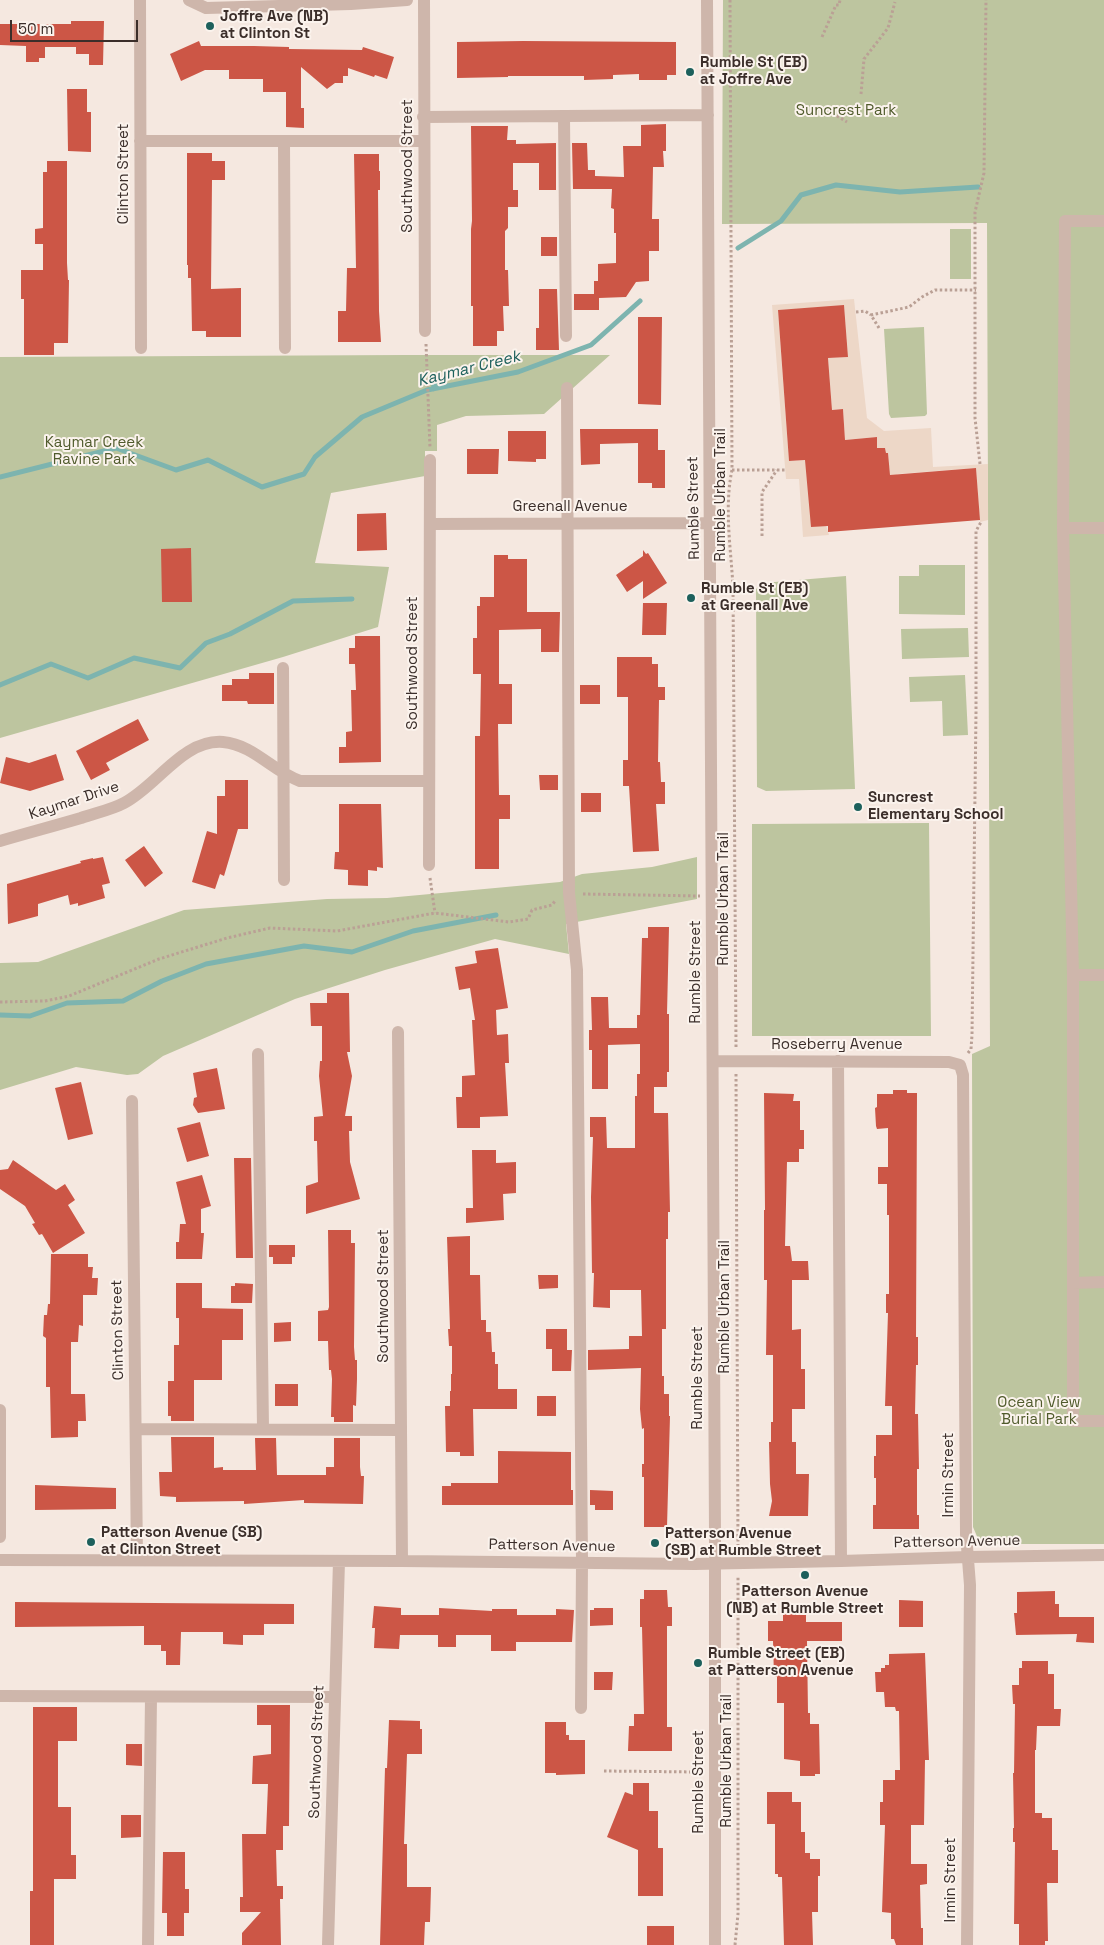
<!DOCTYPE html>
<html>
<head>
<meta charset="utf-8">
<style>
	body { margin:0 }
	#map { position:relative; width:1104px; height:1945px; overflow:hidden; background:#f5e8e0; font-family:"Space Grotesk",sans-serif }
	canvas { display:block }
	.scale { position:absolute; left:10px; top:20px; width:128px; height:22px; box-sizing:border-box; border:2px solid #3b2e2a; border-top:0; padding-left:6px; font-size:15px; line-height:18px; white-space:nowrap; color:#3b2e2a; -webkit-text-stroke:4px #fbf3ed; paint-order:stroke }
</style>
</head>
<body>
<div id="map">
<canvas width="1104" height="1945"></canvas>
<div class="scale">50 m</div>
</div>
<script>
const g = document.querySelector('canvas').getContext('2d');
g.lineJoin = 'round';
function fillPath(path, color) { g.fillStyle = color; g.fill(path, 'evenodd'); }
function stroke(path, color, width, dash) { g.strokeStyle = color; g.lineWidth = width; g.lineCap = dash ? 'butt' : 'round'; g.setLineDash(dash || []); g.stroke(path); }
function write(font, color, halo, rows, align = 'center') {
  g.font = font + ' "Space Grotesk",sans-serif'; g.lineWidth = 4; g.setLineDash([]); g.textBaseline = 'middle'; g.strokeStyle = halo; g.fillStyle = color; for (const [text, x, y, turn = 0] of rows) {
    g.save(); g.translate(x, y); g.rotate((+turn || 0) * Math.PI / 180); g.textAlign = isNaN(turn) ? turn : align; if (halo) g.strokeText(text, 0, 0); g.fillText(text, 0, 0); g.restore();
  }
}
fillPath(new Path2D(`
	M723 0H1104V1544H985L979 1541 973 1527 972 1054 990 1046 987 223 722 224Z
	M950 229H971V279H950Z
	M924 327 927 414 925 416 891 418 889 414 884 329Z
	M404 355H610L544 414 466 416 437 425V451H425V476L331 493 315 563 389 567 378 627 283 657 0 738V357Z
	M919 565H965V615L899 614V576H919Z
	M846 576 855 789 766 791 757 787 756 589 763 583Z
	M968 628 969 657 902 659 901 629Z
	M965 675 968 735 943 736 942 701 910 702 909 677Z
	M929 823 931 1036H752V824Z
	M697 857V899L566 924 569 954 495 939 385 970 295 999 163 1056 138 1074 127 1075 76 1067 0 1090V963L38 962 184 910 327 899 387 898 560 882 582 874 652 867Z`), '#bdc59f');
fillPath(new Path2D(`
	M854 299 867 418 884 431 931 428 933 467 988 464V520L980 522 976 468 898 474 890 479 888 453H886L885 448H877V437L845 440 843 409 832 410 828 358 848 357 844 306 778 310 789 461 806 460 829 535 803 537 799 479H786L772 305Z`), '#edd7c7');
stroke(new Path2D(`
	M738 248 781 221 801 195 836 185 900 192 978 187
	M433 389 437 375
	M0 477 116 448 176 470 208 460 262 487 304 474 315 457 362 417 427 390 518 372 591 345 640 301
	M0 685 51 664 88 678 134 658 180 668 206 643 230 634 293 601 352 599
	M0 1015 30 1016 67 1003 123 1001 162 981 206 964 304 946 352 952 413 931 496 915`), '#7db4af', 5);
fillPath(new Path2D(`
	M71 21H104L103 65H89V54H76V47H45V58H39V62H26V46L0 45V24H71Z
	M199 41 201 46H254L289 47V49L362 50 363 47 394 57 387 79 375 75 374 77 348 68V76H343V83H335L327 89 301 67V108H304V128L286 127V92H263V79H229V70H205L181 81 170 54Z
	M523 41 676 42V75H667V80H639V74L613 75V79L584 80V76H508V77L457 78V42Z
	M67 89H87V112H91V152L68 151Z
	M666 124V151H663L664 167H653L652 219H659V251H649V281L636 282 626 297 599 298V310H574V294H594V281H598V264L616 263V233H614V209L611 208 612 189H573L572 143H587L588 170H595V176L624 177 623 146H641V125Z
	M471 126H508L507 140H516V144L556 143V190H539V163H513V190H518V207H508V228L505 231V270H508L509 306H503L504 331H497V346H473V306H471V229L472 221Z
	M187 153H212V161H225V180H212L211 289 241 288V337H206V331H192L191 278H188V265H187Z
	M354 154H379V171H380V190H378L379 311 381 342H338V311H346L347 268H356Z
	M47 161H67V263L68 280H69L68 343H54V355H24V299H21V270H43V244H35V229L43 228V172H47Z
	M541 237H557V256H541Z
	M539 289H557L559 350H536V328H539Z
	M844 305 848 357 828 358 832 410 843 409 845 440 877 437V448H885L886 453H888L890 475 976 468 980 520 828 532V526L811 527 805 460 789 461 778 310Z
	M638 317H662L661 405 638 404Z
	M580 429H658V450H665V488H652V483H638V443L600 444V464L581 465Z
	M508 431H546V459H536V462L508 461Z
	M467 449H499L498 474H467Z
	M386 513 387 550 357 551V514Z
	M191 548 192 602H162L161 549Z
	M643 550 646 554 648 553 667 583 643 599V581L627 592 616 575 643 556Z
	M494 555H508V559H527V612H560L559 652H541V629L499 630V684H512V724H498L499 795H510V819H499V869H475V736H480L481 674H473V638H477V606H480V597H494Z
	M643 603H667L666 635H642Z
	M355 636H380L381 762 339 763V747H346V732L352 731 351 690H356L355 664H349V648H355Z
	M617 657H652V664H658V687H665V700H659L658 762H660L661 782H665V804H656L659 851 633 852 629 786H623V760H628V697H617Z
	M249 673H274V704H248L247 701H222V685H232V679H249Z
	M580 685H600V704H580Z
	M138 719 149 740 106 763 110 770 91 780 76 751Z
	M56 754 64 780 30 791 0 783 6 757 29 763Z
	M539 775H558V790H540Z
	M225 780H248V829H238L224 876 220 874 215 889 192 882 207 831 217 834V796H225Z
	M581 793H601V812H581Z
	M339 804H381L383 868 377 867V871L368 870V886L348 885V870L334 869 335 852H339Z
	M144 846 163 873 145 887 125 860Z
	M103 857 110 883 102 885 105 898 78 906V903L70 905 68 895 38 904V916L8 924 7 884 81 863 80 861 93 858V859Z
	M648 927H669L667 1014H669V1072H667V1087H654V1113H668L670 1212H668V1239H666V1329H662V1376H664V1394H669V1416H670L667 1527H644V1477H642V1464H644V1428L642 1429 640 1409 641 1368 588 1370V1350L629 1349V1336H642L641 1290H610V1308L593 1307 594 1273H592L591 1197 593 1137H590V1117H606L607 1148H635V1096H637V1074H640V1044L608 1045V1089H592V1050H589V1030H592L591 997H608L609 1028H637V1015H640L642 938H648Z
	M498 948 508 1008 496 1010 497 1035 508 1034 509 1063H505L508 1116 480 1117V1128H457L456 1097H462V1076L475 1075 472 1020H475L470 988 459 990 455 967 477 963 475 951Z
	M327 993H349L350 1052H347L352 1076 345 1116H352V1131H349L350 1162 360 1199 306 1214V1186L318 1182 317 1141H314V1117L323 1116 319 1076 320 1061H322V1026H311L310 1003H327Z
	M217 1068 225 1109 198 1113 193 1105 194 1098 197 1097 193 1073Z
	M81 1082 93 1134 68 1140 55 1088Z
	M893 1090H907V1093H917L916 1337H918V1365H916L915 1414H918L919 1469H917V1515H919V1529H873V1505H876V1478H874V1456H876V1435H892V1406H885L888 1313H886V1294H889V1215H887V1184H878V1167H888V1128L877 1129 876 1126 875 1108 877 1107V1094H893Z
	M764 1093 794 1094 793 1101H800V1130H804V1149H799V1162H787L785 1246H790L792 1261H808L809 1280H792V1330L801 1329V1369H805V1409H792V1442H796V1474H809L808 1516H769L772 1501 770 1484 769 1442H771V1422H773V1355H766L767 1280H764V1210H765Z
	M200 1122 209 1156 187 1162 177 1128Z
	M472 1150H496V1163L516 1162V1193L503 1194 504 1220 466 1223V1208H473Z
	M234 1158H251L253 1258H236Z
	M13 1160 56 1190 65 1184 75 1200 68 1205 85 1233 53 1253 42 1234 39 1235 32 1224 35 1223 25 1206 0 1189V1170L8 1169Z
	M202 1175 211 1206 201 1209V1233H204L202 1259H176V1242H179L180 1224H186L176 1182Z
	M328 1230H351V1243H355L354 1347 355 1360H357V1379L356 1406 353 1405V1422H334V1417H331L332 1379 331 1370H329L328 1341H318V1311L328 1310 329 1307Z
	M470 1236V1275H480L481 1320H486V1332H491L492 1352H495V1364H498V1389H517V1409H473L474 1456H460V1452H446L445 1406H450V1391H451V1374H452V1346H449L448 1329H450L447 1237Z
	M269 1245H295V1257H292V1264H273V1257H269Z
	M51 1254H88V1267H93L92 1278H98L97 1295H83V1326L79 1325 78 1342H71V1394H85L86 1421H78V1437L51 1438 50 1387H46V1338L43 1336 44 1315H47L48 1304H50Z
	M538 1275H558V1288L539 1289Z
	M176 1283H202V1308L243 1309V1340H222V1380H194V1421H171V1416H168V1381H174V1345H179V1318H176Z
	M235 1283 253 1284 252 1303H231V1286H235Z
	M291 1322V1341L274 1342V1323Z
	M546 1329H567V1350H572L571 1371H552V1349H546Z
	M275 1384H298V1406H275Z
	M537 1396H556V1416H537Z
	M171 1437H214V1468L223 1467V1470H256L255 1438H276L277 1475H326V1467H334V1438H360V1467L361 1476H364L363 1504 304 1503V1500L244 1504V1501L176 1502V1497L160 1496 159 1472H172Z
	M498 1451 571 1452V1490H573V1505H442V1486H451V1483H498Z
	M35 1485 116 1488V1509L35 1510Z
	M590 1490 613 1491V1510H595V1505H590Z
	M644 1590H667L668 1607H672V1626H667V1727H672V1751H628L629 1726H634V1714H644L642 1627H640V1599H644Z
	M1055 1591V1604H1059V1617H1094V1643L1076 1642 1077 1634 1016 1635 1014 1613H1017V1592Z
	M899 1600 923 1601V1627H899Z
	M15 1602 294 1604V1624H264V1635H243V1645L223 1644V1632H181L180 1665H166V1651H161V1645H144V1626L15 1627Z
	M374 1606 401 1608V1615H439V1608L492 1611V1609H517V1615H556V1609L574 1610 572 1642H516V1651H491V1635H456V1647H438V1635H400L399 1649 374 1648 375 1628H372Z
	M594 1608H613V1625L590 1626V1610H594Z
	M783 1609H806V1622H842V1641H807L808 1713H810V1724H819L820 1774H815V1776H800V1761L784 1759V1703H777V1677H774L773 1641H768V1621H783Z
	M925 1653 929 1760H925L924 1825H911V1864H927V1884L920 1885 921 1928H923V1945H896L894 1939H891V1913L882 1912 885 1825H880V1802H883V1780H895V1770H900L899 1711H896L895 1707H885L884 1692H876L875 1672H881V1668H885V1665H889V1654Z
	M1022 1661H1048V1674H1054V1709H1061L1060 1726H1037L1036 1750H1035V1813H1042V1818H1052V1850H1058V1883H1047L1048 1941H1045V1945H1019V1924H1014L1015 1842H1013V1828H1014L1013 1773H1014L1015 1704H1013L1012 1685H1019V1668H1022Z
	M594 1672H613L612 1690H594Z
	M257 1705H290L289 1826H283V1850H276L277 1886H283V1899H280L281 1945H242V1933L261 1912H240V1897H243L242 1834H266L268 1784H252L253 1756 271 1754V1725H257Z
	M33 1707H77V1741H58V1807H71V1855H76V1879H54V1945H30V1891H33Z
	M389 1720 420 1721V1729H422V1754H407L404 1844H407V1887H431L430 1922H425L424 1945H380L385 1768H387Z
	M545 1722H566V1735H569V1740H585V1774L556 1775V1773H545Z
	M126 1744H142V1766L126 1765Z
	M633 1783H649V1811H658V1848H663V1896H638V1850L607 1837 625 1792 633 1795Z
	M767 1792H792V1802H801V1832H805V1853H810V1859H820V1876H818V1912H812L813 1945H784L782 1877H778V1874H775V1824H767Z
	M121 1815H141V1837L121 1838Z
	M163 1852H185V1889H189V1913H184V1936H167V1913H162Z
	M647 1926H674V1945H647Z`), '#cc5646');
stroke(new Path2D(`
	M730 0 732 470C724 508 731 549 733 587L736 1047
	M822 37 836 5H839L840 0
	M861 94 864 59 888 28 895 2
	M824 108 847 122
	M856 312 865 311 871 315
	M879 328 871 315 909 307 922 297 935 290H976
	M426 344 430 448
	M980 464 975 418V212L984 173 986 0
	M732 470H785
	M762 536V492L777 470
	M430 878 435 913
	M583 894 700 896
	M0 1002 45 1001 69 996 159 959 227 938 270 928 337 931 435 913 509 922 528 919 532 910 552 905 555 901
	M968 1053 971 1049 972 1035 976 712V531L981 522
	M736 1074 738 1550
	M604 1771 698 1772
	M735 1945 738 1914V1576`), '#baa095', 3, [2.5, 2.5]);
stroke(new Path2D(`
	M140 0 141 348
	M189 0 206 8 351 4 407 0
	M424 0 425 331
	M707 0 715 1531V1945
	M423 117 708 115
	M564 117 566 336
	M140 141H423
	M284 142 285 348
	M1104 221H1065L1063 528 1073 975V1421H1104
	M567 388 569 893 577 970 582 1562 581 1708
	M430 524 710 523
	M1063 528H1104
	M283 668 284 880
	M0 841C27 833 54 826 81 818 95 813 111 810 124 803 157 786 183 739 223 742 254 745 272 771 300 781H429
	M429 865 430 460
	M1073 975H1104
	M398 1032 402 1561
	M258 1054 263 1428
	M713 1061 949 1062 960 1065 963 1075 966 1534 970 1585 967 1945
	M838 1061 841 1561
	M132 1101 137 1560
	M1073 1283 1104 1282
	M0 1410V1537
	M136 1429 401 1430
	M0 1560 402 1561 695 1564 841 1561 968 1557 1104 1555
	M0 1696 335 1697
	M148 1945 151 1697
	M328 1945 339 1561`), '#ceb6ab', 12);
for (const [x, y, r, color] of [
	[210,26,5,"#1d605c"],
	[690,72,5,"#1d605c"],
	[691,598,5,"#1d605c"],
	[858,807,5,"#1d605c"],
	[91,1542,5,"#1d605c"],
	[655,1543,5,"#1d605c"],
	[805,1575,5,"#1d605c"],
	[698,1663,5,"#1d605c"]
]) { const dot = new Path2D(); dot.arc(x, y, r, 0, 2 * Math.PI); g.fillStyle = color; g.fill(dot); stroke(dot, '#fbf3ed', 2); }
write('bold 15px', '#3b2e2a', '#fbf3ed', [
	["Joffre Ave (NB)",220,17],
	["at Clinton St",220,34],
	["Rumble St (EB)",700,63],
	["at Joffre Ave",700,80],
	["Rumble St (EB)",701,589],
	["at Greenall Ave",701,606],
	["Suncrest",868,798],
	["Elementary School",868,815],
	["Patterson Avenue (SB)",101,1533],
	["at Clinton Street",101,1550],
	["Patterson Avenue",665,1534],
	["(SB) at Rumble Street",665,1551],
	["Patterson Avenue",805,1592,"center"],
	["(NB) at Rumble Street",805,1609,"center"],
	["Rumble Street (EB)",708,1654],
	["at Patterson Avenue",708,1671]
], 'left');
write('15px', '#505b2c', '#fbf3ed', [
	["Suncrest Park",846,111],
	["Kaymar Creek",94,443],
	["Ravine Park",94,460],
	["Ocean View",1039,1403],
	["Burial Park",1039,1420]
]);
write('15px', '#3b2e2a', '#fbf3ed', [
	["Southwood Street",408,166,-90],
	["Clinton Street",124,174,-90],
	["Rumble Urban Trail",721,495,-90],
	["Greenall Avenue",570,507],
	["Rumble Street",694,508,-91],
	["Southwood Street",413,663,-90],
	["Kaymar Drive",74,801,-18],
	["Rumble Urban Trail",724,899,-90],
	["Rumble Street",696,972,-90],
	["Roseberry Avenue",837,1045],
	["Southwood Street",384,1296,-90],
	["Rumble Urban Trail",725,1307,-90],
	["Clinton Street",118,1330,-91],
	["Rumble Street",698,1378,-90],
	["Irmin Street",949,1475,-90],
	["Patterson Avenue",957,1542,-1],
	["Patterson Avenue",552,1546,1],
	["Southwood Street",317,1752,-88],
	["Rumble Urban Trail",727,1761,-90],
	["Rumble Street",699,1782,-90],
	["Irmin Street",951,1880,-90]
]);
write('italic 16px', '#1d605c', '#fbf3ed', [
	["Kaymar Creek",469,369,-14]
]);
</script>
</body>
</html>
